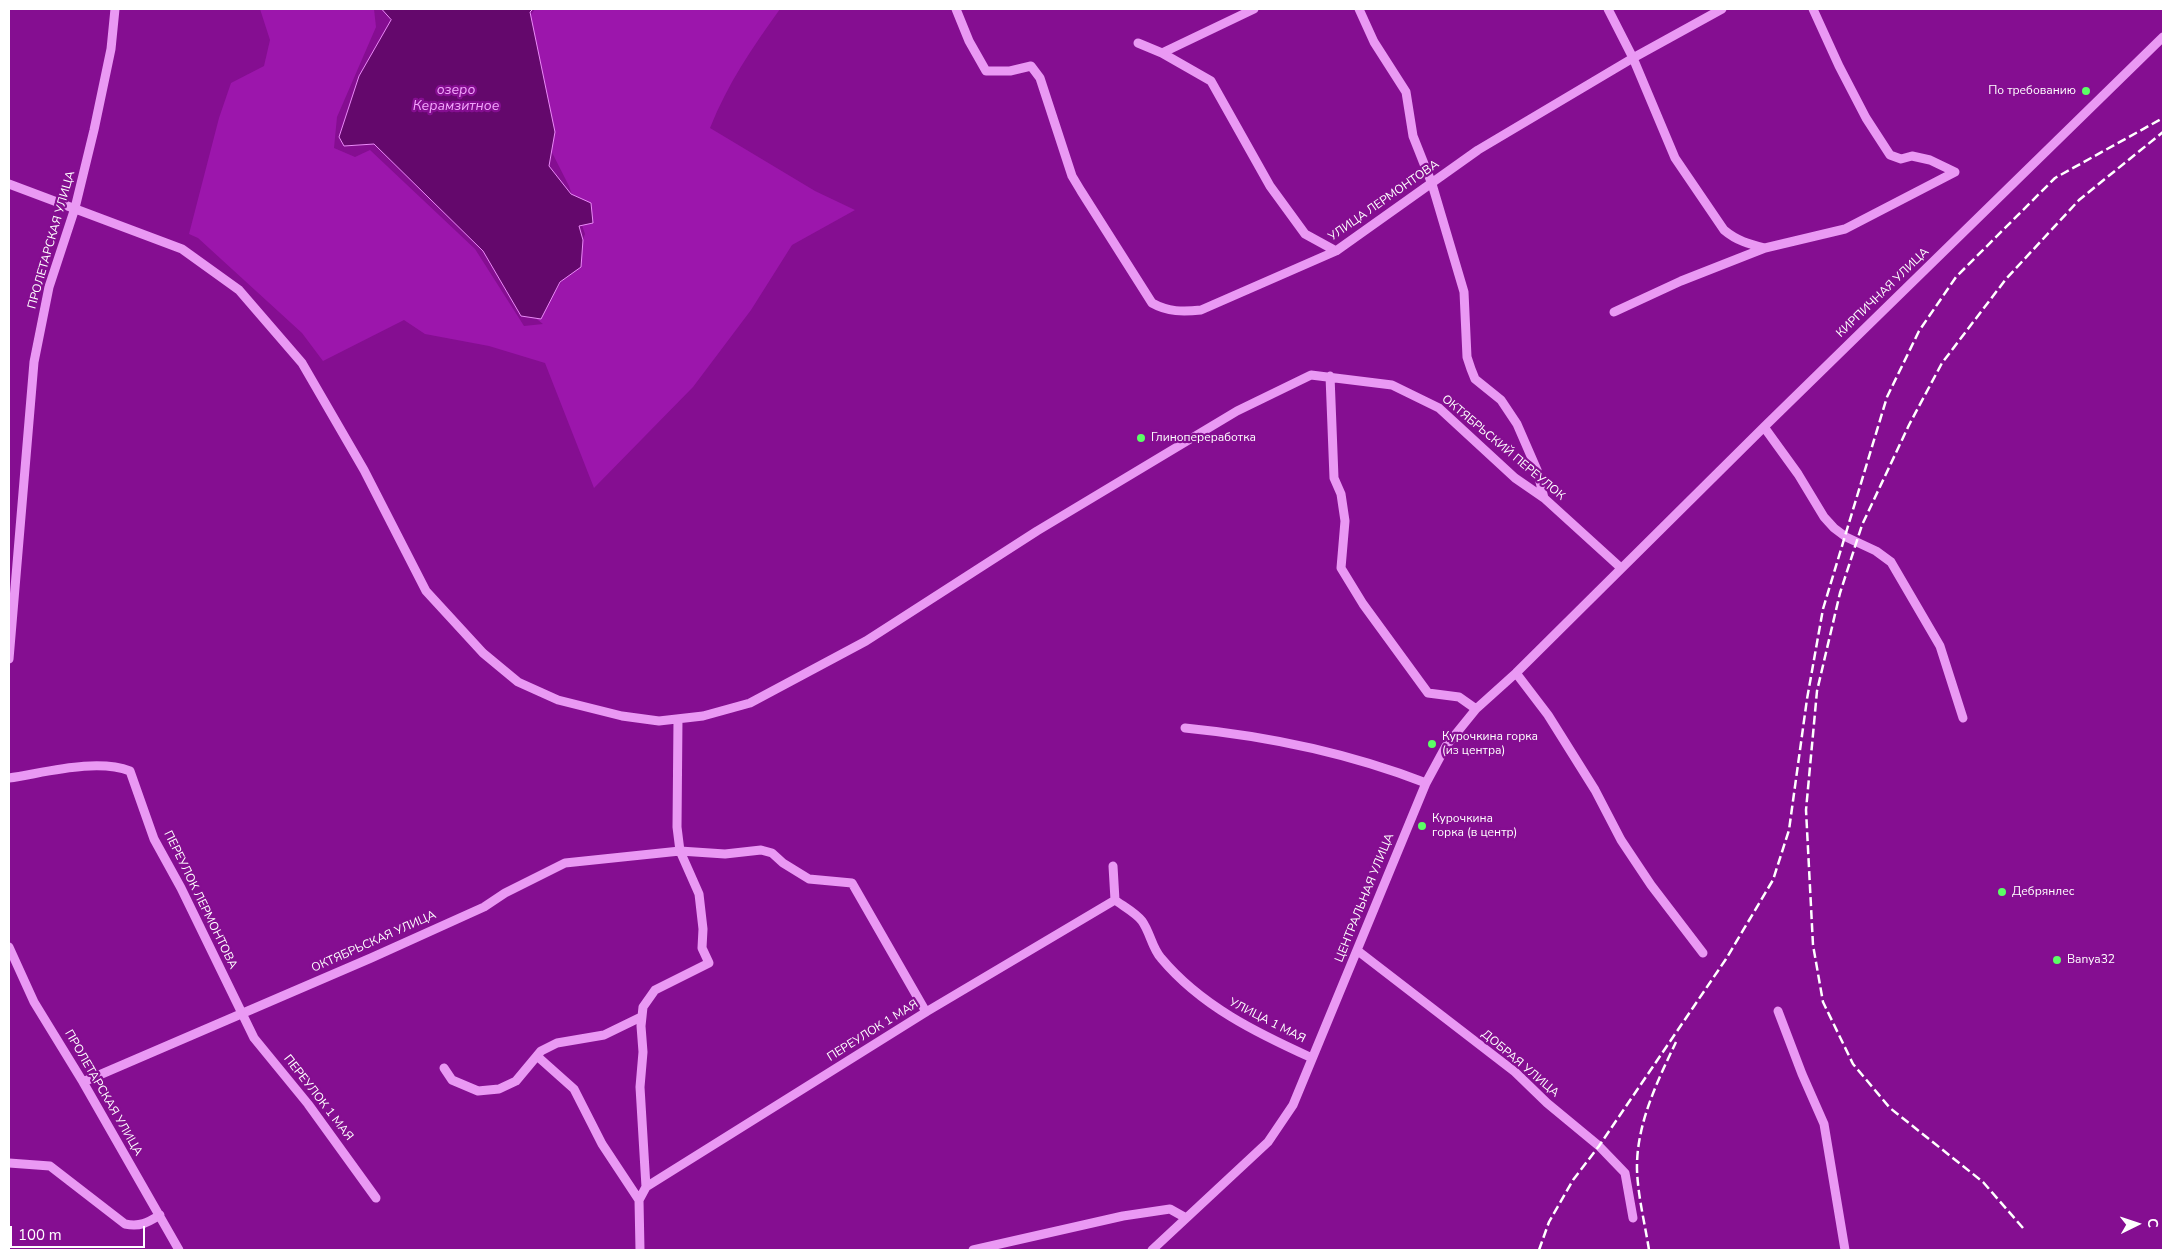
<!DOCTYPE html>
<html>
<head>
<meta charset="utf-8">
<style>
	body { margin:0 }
	#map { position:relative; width:2172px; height:1259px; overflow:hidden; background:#850e91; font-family:"Nunito Sans",sans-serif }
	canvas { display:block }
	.frame { position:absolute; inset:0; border:10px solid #fff; pointer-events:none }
	.north { position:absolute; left:2112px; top:1199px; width:50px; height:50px; -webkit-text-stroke:4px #850e91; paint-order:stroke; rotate:86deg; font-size:14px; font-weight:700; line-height:20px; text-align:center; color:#fff }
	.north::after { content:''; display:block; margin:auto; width:18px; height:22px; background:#fff; clip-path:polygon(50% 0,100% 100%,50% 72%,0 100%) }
	.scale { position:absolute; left:10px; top:1226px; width:135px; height:22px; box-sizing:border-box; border:2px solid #fff; border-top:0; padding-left:6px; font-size:15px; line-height:18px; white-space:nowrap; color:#fff; -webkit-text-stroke:4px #850e91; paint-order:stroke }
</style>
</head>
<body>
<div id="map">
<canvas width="2172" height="1259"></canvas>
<div class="frame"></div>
<div class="north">С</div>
<div class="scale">100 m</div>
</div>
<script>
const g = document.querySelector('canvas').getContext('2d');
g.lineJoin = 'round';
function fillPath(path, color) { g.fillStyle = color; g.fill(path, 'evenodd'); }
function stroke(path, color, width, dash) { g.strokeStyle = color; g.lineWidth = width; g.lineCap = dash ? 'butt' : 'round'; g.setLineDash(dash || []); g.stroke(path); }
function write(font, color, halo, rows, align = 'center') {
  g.font = font + ' "Nunito Sans",sans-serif'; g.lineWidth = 4.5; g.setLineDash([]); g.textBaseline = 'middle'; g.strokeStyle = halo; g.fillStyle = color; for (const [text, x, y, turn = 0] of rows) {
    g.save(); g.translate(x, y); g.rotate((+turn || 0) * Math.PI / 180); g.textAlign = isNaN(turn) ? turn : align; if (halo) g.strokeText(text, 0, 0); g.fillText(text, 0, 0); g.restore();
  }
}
fillPath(new Path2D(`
	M260 9H374L376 27 337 117 334 148 355 157 370 150 475 249 524 326 543 324 528 312 555 292 573 264 585 234 569 186 537 123 526 22 535 9H780C752 48 728 83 710 128L815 191 855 210 792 245 751 310 693 387 594 488 545 363 489 346 425 334 404 320 323 361 302 333 198 238 189 234 219 118 231 83 264 66 270 40Z`), '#9c16ac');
const water = new Path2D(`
	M382 9H533L530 12 555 132 549 166 571 194 591 203 593 223 579 226 583 240 581 267 560 282 541 319 521 316 483 251 374 144 344 146 339 137 359 76 391 20Z`);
fillPath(water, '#64086c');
stroke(water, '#eb8af8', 1);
stroke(new Path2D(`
	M956 9 969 41 986 71H1010L1031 66 1040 78 1072 176 1081 191 1152 303C1168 312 1183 312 1201 310L1336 251 1478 150 1633 58 1722 9
	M1359 9 1374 42 1406 92 1413 136 1432 184 1464 292 1467 357 1471 369 1475 379 1501 400 1517 424 1537 470 1544 498
	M1608 9 1633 58 1675 158 1724 230C1737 241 1749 244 1765 248
	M1813 9 1839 66 1866 118 1890 155 1901 159 1912 156 1930 160 1955 172
	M1138 43 1162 53 1254 9
	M1162 53 1211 81 1270 186 1305 234 1336 251
	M9 184 182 249 239 290 302 363 364 470 426 591 483 653 518 682 558 700 622 716 659 721 703 716 750 703 866 641 1037 531 1237 411 1311 375 1392 385 1439 408 1515 478 1544 498 1621 568
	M1614 312 1681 281 1765 248 1845 229 1955 172
	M1330 376 1334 478 1341 494 1345 521 1341 568 1363 604 1428 693 1459 697 1476 709
	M1764 427 1798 474 1824 517 1834 528 1846 537 1876 551 1891 562 1940 646 1963 718
	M9 659 34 362 49 287 75 208 94 130 111 49 115 9
	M1516 673 1548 715 1595 790 1621 840 1651 885 1703 953
	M1185 728C1267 736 1349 753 1426 783
	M9 778C44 773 96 758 130 771L154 839 181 888 254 1038 308 1104 376 1198
	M1113 866 1115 900C1123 906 1136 913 1142 921 1150 932 1152 948 1161 958 1201 1006 1257 1033 1312 1058
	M9 947 34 1002 83 1082 179 1250
	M1358 951 1515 1072 1547 1103 1599 1146 1625 1173 1633 1218
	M1778 1011 1802 1074 1824 1124 1845 1250
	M537 1056 574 1089 602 1144 639 1200
	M444 1068 452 1080 478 1091 499 1089 516 1081 541 1051 557 1043 604 1035 641 1017
	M83 1082 371 958 484 907 505 893 565 863 680 851 725 854 761 850 772 853 783 863 809 879 852 883 926 1012
	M9 1163 50 1166 125 1224C140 1227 147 1223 160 1215
	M646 1187 926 1012 1115 900
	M640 1250 639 1200 646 1187 640 1087 643 1052 641 1026 643 1007 655 990 709 963 702 948 703 929 699 894 680 851 677 827 678 719
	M973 1250 1123 1216 1170 1209 1186 1218
	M1152 1250 1268 1142 1293 1105 1426 783 1446 746 1476 709 1516 673 1764 427 2163 37`), '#ea99f4', 9);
stroke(new Path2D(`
	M2023 1228 1983 1182 1890 1108 1853 1064 1823 1002 1813 945 1806 810 1817 691 1840 593 1862 525 1909 425 1942 363 2006 279 2079 200 2163 132
	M1539 1250 1549 1222 1573 1180 1599 1146 1726 959 1773 880 1789 830 1807 699 1823 609 1887 397 1919 331 1956 277 2055 178 2163 118
	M1649 1250C1645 1224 1638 1197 1637 1170 1636 1125 1657 1082 1676 1042`), '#fff', 2.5, [9, 4]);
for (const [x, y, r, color] of [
	[2086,91,5,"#5bff65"],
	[1141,438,5,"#5bff65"],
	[1432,744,5,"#5bff65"],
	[1422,826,5,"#5bff65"],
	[2002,892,5,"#5bff65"],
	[2057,960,5,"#5bff65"]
]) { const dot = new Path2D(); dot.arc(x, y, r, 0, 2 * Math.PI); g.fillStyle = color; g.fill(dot); stroke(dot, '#850e91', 2); }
write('12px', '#fff', '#850e91', [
	["По требованию",2076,91,"right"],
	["Глинопереработка",1151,438],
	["Курочкина горка",1442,737],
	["(из центра)",1442,751],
	["Курочкина",1432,819],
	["горка (в центр)",1432,833],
	["Дебрянлес",2012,892],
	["Banya32",2067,960]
], 'left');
write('12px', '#fff', '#850e91', [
	["УЛИЦА ЛЕРМОНТОВА",1384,201,-35],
	["ПРОЛЕТАРСКАЯ УЛИЦА",52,240,-74],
	["КИРПИЧНАЯ УЛИЦА",1883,293,-44],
	["ОКТЯБРЬСКИЙ ПЕРЕУЛОК",1503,448,40],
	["ЦЕНТРАЛЬНАЯ УЛИЦА",1365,898,-68],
	["ПЕРЕУЛОК ЛЕРМОНТОВА",200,900,64],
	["ОКТЯБРЬСКАЯ УЛИЦА",374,942,-24],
	["УЛИЦА 1 МАЯ",1267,1021,27],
	["ПЕРЕУЛОК 1 МАЯ",873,1031,-32],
	["ДОБРАЯ УЛИЦА",1520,1064,40],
	["ПРОЛЕТАРСКАЯ УЛИЦА",103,1093,60],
	["ПЕРЕУЛОК 1 МАЯ",318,1098,52]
]);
write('italic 14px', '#f1a4fb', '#850e91', [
	["озеро",456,91],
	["Керамзитное",456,107]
]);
</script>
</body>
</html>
